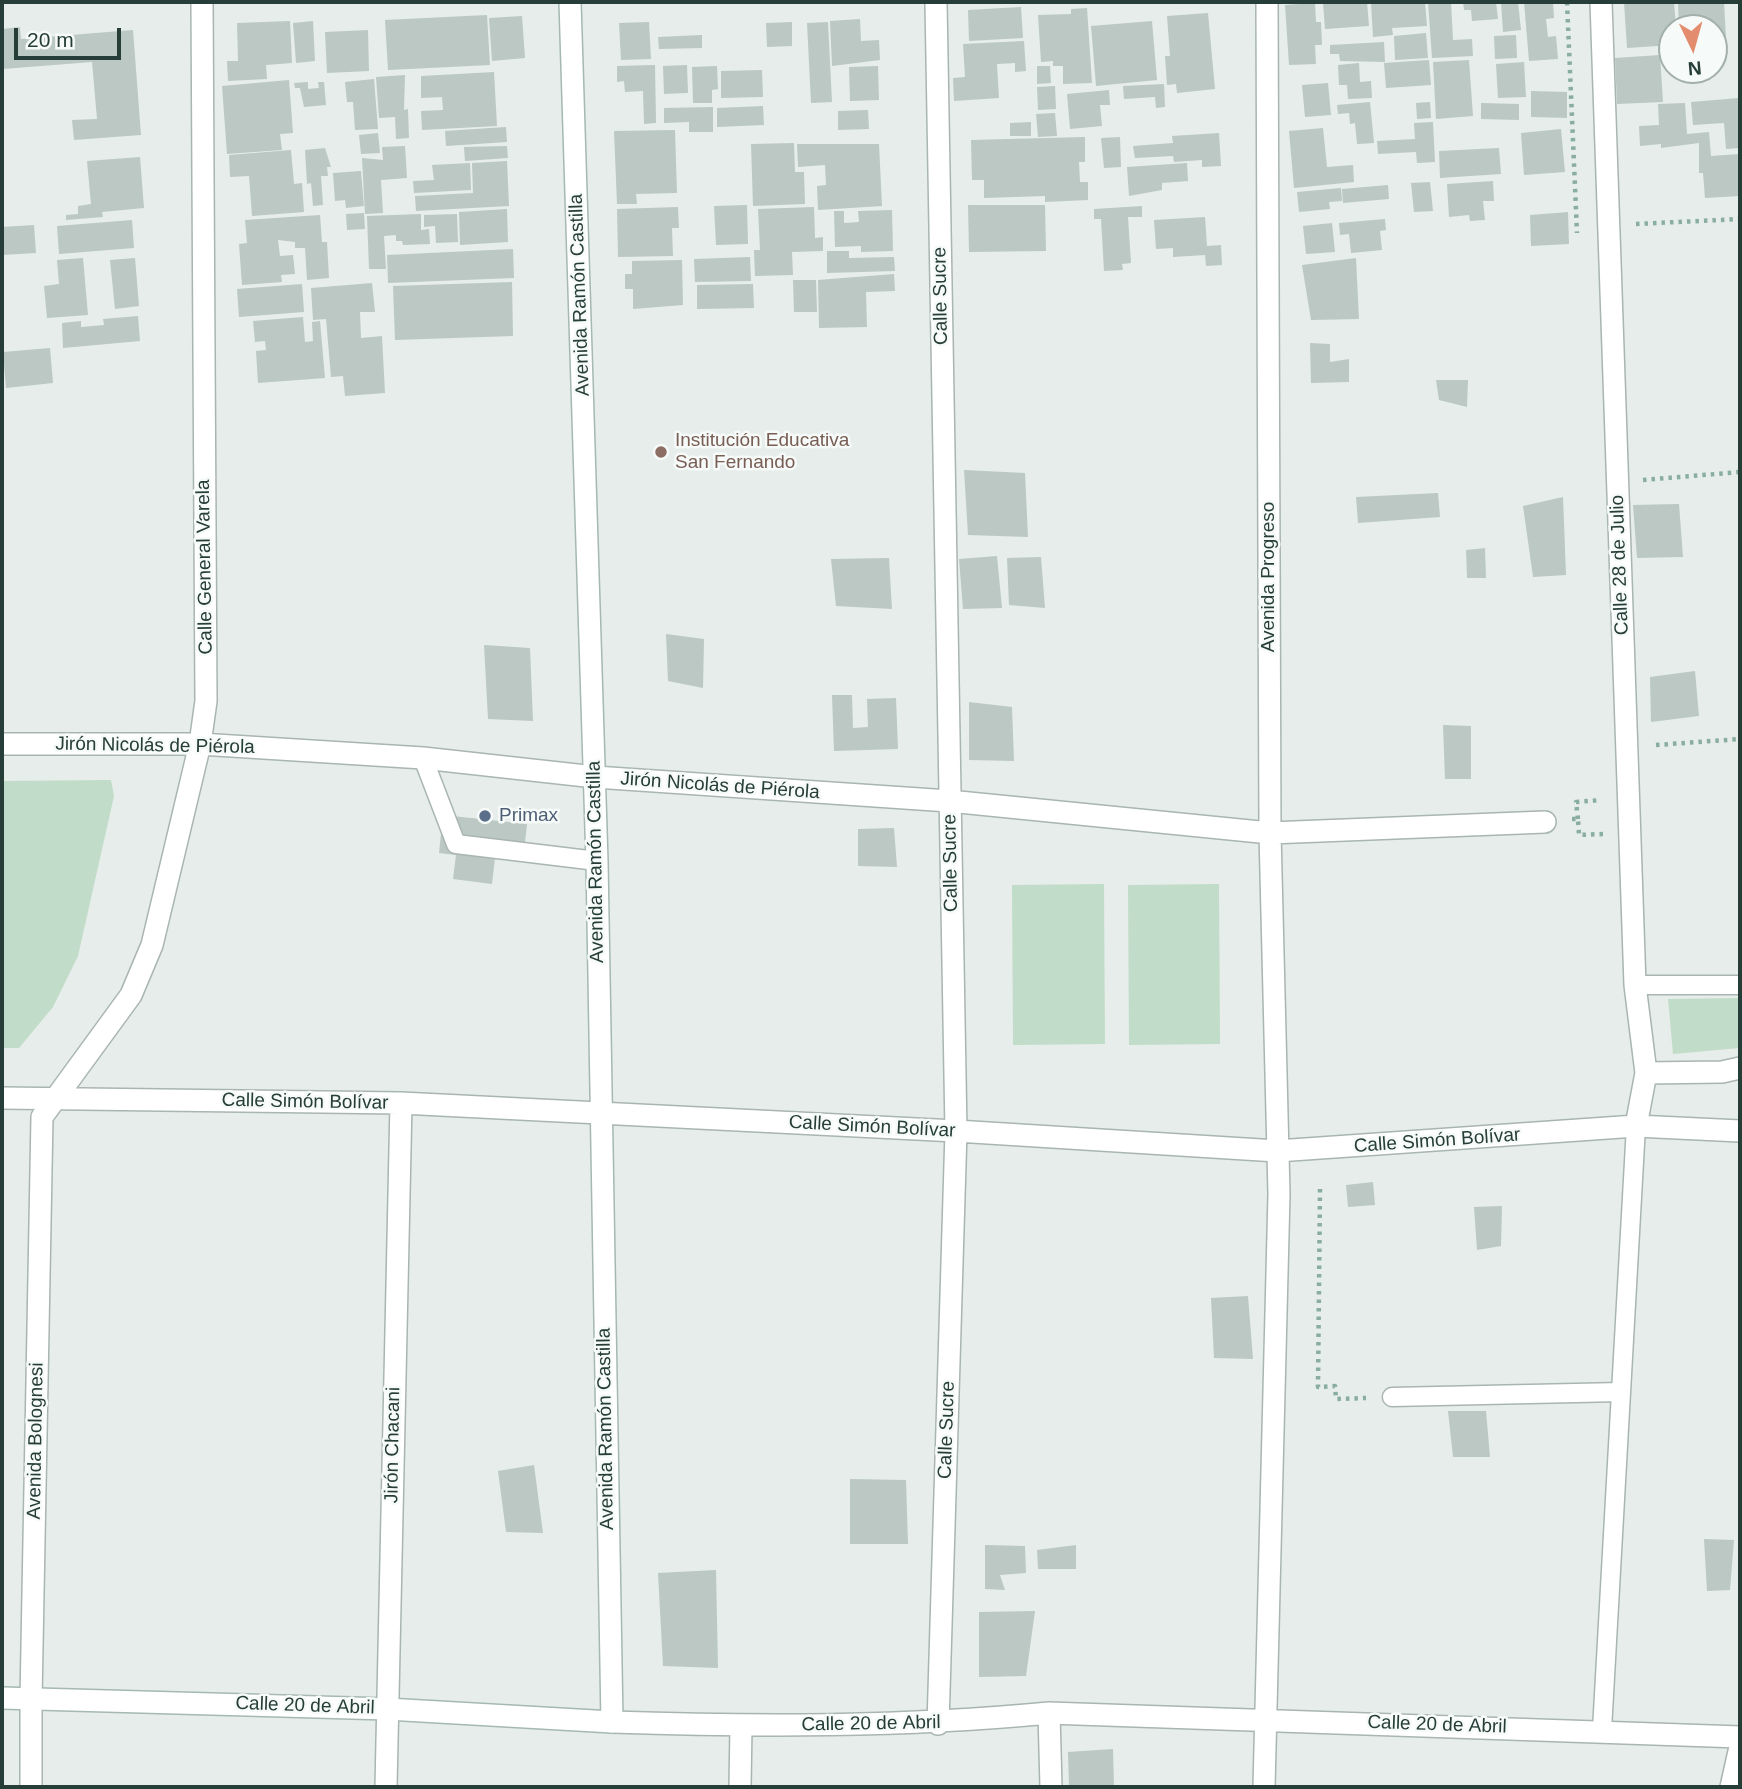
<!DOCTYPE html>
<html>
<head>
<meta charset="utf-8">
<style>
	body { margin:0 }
	#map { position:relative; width:1742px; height:1789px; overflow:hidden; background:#e6edea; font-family:Arial,sans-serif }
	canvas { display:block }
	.frame { position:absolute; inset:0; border:4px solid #273e38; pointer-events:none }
	.north { position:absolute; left:1658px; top:14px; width:70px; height:70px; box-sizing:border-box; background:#f6faf8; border:2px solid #a3afab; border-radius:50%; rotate:175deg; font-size:19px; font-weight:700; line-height:28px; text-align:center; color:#273e38 }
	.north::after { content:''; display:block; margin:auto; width:24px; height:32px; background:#e38d6e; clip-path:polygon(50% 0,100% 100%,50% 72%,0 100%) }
	.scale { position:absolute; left:14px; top:28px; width:107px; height:32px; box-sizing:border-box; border:4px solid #273e38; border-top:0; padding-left:9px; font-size:21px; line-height:24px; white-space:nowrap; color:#273e38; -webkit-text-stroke:5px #f6faf8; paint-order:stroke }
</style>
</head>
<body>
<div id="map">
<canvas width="1742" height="1789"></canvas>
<div class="frame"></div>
<div class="north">N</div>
<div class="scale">20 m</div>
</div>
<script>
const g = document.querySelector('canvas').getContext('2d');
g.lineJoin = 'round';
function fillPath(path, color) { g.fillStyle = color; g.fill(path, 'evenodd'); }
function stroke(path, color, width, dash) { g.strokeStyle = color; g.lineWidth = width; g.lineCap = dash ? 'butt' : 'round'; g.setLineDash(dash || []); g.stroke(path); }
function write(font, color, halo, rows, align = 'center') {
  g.font = font + ' Arial,sans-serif'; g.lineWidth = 5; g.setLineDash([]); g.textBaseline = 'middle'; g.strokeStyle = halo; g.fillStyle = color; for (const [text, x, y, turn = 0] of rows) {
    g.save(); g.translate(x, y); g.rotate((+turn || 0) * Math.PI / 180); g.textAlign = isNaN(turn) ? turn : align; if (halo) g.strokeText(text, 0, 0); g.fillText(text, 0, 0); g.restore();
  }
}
fillPath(new Path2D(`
	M111 780 114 796 78 956 53 1007 19 1048H2V781Z
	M1104 884 1105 1044 1013 1045 1012 885Z
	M1219 884 1220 1044 1129 1045 1128 885Z
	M1740 998V1048L1673 1054 1668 999Z`), '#c1dcc9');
fillPath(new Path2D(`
	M1367 2 1369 26 1325 29 1323 3Z
	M1425 2 1427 26 1392 28 1393 35 1373 37 1371 3Z
	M1428 2H1451L1453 40 1472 39 1473 56 1432 58Z
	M1463 2H1496L1498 19 1472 21 1471 10H1464Z
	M1501 2H1518L1521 30 1503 32Z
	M1524 2H1553L1554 18 1546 19 1548 37 1556 36 1558 59 1529 61Z
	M1624 2H1674L1676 28H1672V45L1627 48Z
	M1678 2H1724L1726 38 1714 39V28H1679Z
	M1315 3 1316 22H1321L1322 45H1315L1316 64 1289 65 1285 5Z
	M1021 7 1023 38 969 41 968 10Z
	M1087 8 1092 83 1063 84V66H1053V61L1041 62 1038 15 1071 14V9Z
	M1208 13 1215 89 1177 93 1176 84 1167 85 1165 56H1170L1167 16Z
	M487 15 490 65 388 70 385 20Z
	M522 16 525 58 492 61 489 18Z
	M860 19 861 41 879 40 880 60 832 66 830 21Z
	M290 21 292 63 266 65 267 79 228 81 227 61H238L237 23Z
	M313 21 315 61 296 63 293 23Z
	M1152 21 1157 80 1096 86 1091 26Z
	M649 22 651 59 621 60 619 23Z
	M792 22V46L767 47 766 23Z
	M828 22 832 102 811 103 807 23Z
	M20 27 21 39 133 30 141 135 74 140 72 120 97 119 92 62 3 69 2 29Z
	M368 30 369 71 327 73 325 32Z
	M1426 33 1428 58 1395 60 1394 36Z
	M702 35V48L659 49 658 37Z
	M1516 35 1517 58 1495 59 1494 36Z
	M1024 41 1026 71 1015 72V63L997 64 999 98 954 101 953 78 965 77 963 44Z
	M1384 42 1385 62 1340 61 1339 54H1330V45Z
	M1660 55 1663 102 1617 104 1615 58Z
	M1429 60 1431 85 1386 88 1384 63Z
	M1469 60 1473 116 1436 119 1433 62Z
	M1524 62 1526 97 1498 98 1496 64Z
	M1359 63 1360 82 1371 81 1372 98 1348 99 1347 85H1339L1338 65Z
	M655 65 656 123 644 124 643 91 625 92 624 81 617 82V66Z
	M687 65 688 93 664 94 663 66Z
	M717 66 718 89 712 90V103H693L692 67Z
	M878 66 879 100 850 101 849 67Z
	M1037 66H1050L1051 83 1037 84Z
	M762 70 763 97 721 98V71Z
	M494 72 497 126 422 130 421 111 443 110 442 97 421 98V76Z
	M405 75 404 110 408 109 409 138 396 139 395 117 379 118 376 77Z
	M374 79 378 129 355 130 353 102H347L345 82Z
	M289 80 293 133 280 134 282 150 227 154 222 86Z
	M308 82V89L319 88 318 82H324L326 105 304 107 300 88H295L294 83Z
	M1328 83 1331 115 1305 117 1302 85Z
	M1164 84 1165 107 1156 108 1155 97 1124 99 1123 86Z
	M1055 86 1056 109 1038 110 1037 87Z
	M1109 90 1110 105H1100L1102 126 1070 129 1067 94Z
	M1531 91 1567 92V118L1531 117Z
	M1739 98 1740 148 1726 149 1724 123 1693 125 1691 102Z
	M1370 102 1374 143 1357 144 1355 123 1350 124 1349 113 1338 114 1337 105Z
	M1430 102 1431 118 1417 119 1416 103Z
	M1481 103 1519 104V120L1481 119Z
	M1685 103 1687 134 1709 132 1711 156 1740 154V196L1705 198 1703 173H1699V143L1661 148V144L1640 146 1639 126 1659 125 1658 104Z
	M763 106 764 125 717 127V108Z
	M713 107V132H689V122L664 123V108Z
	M868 110 869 129 838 130V111Z
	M1055 113 1057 136 1038 137 1036 114Z
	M1031 122V136H1010V123Z
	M1433 122 1435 162 1417 163 1416 152 1378 154 1377 141 1415 139 1414 123Z
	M506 127 507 142 446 146 445 131Z
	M1323 128 1327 167 1353 165 1354 182 1294 188 1289 131Z
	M1561 129 1565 172 1524 175 1521 133Z
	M675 130 677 193 636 194 637 204H617L614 131Z
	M378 133 380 153 361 154 359 135Z
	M1219 133 1221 166 1202 167V160L1174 162 1173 156 1135 158 1133 146 1173 143 1172 136Z
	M1085 137V162H1079L1080 182H1088V200L1045 202V196L984 198V180H972L971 140Z
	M1120 137 1121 167 1104 168 1101 138Z
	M794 143 795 172H804L805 204 753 206 751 144Z
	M797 144H879L882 206 818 210 817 186 826 185 825 165 798 167Z
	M405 146 407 178 381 180 383 213 365 214 362 158 383 160 382 147Z
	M507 146 508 158 465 161 464 147Z
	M325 148 331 167H327L328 176H321L323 205 313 206 311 183 307 184 305 150Z
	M1499 148 1501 174 1440 178 1439 151Z
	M291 150 294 184 302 183 304 212 252 216 249 176 230 177 229 155Z
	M140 157 144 208 102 212 103 217 66 220V215L78 214V206L91 204 87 161Z
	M507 161 509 206 416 211 415 196 473 193 472 163Z
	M470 163 471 190 414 193 413 181 434 180 432 165Z
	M1187 163 1188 181 1162 183V190L1129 196 1127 167Z
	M361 171 364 206 346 208 345 200 335 201 333 173Z
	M1493 181 1494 201H1483L1485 220 1470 221 1469 215 1449 217 1447 184Z
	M1430 182 1433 211 1414 212 1411 183Z
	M1388 185 1389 199 1343 203 1342 189Z
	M1341 188 1342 201 1329 202 1330 209 1299 212 1297 192Z
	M747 205 748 244 716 245 714 206Z
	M968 205H1045L1046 251 969 252Z
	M1142 206V217H1128L1131 263 1122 264 1123 270 1104 271 1101 219H1094V209Z
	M678 207 679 228H672L673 256 618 257 617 209Z
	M814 207 815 238 823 237V251L792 252 793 275 755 276 754 250H760L758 209Z
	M507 209 508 242 460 245 459 212Z
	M892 210 893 251 861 252V246L835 247 834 211H844V223L859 222 858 211Z
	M1568 212 1569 244 1531 246 1530 215Z
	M364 213 365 229 347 230 346 214Z
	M421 214V230L429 229 430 244 403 245 402 241H396V235L384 236 386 269H369L367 216Z
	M457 214 458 242 436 243 435 226 424 227V215Z
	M320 215 322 242H327L329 278 307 280 305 248H295V242L278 240 280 256 293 255 295 274 281 275 282 282 242 285 239 244 247 243 245 220Z
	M1205 217 1207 246 1221 245 1222 265 1206 266 1205 255 1173 257V248L1156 249 1154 220Z
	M1385 219 1386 230 1380 231 1382 250 1351 253 1349 234 1340 235 1339 223Z
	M132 220 134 248 59 254 57 226Z
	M1332 223 1335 252 1306 254 1303 226Z
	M34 225 36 253 2 255V227Z
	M513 249 514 278 388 283 387 255Z
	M827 251H849V258L894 257 895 271 827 273Z
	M750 257 751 281 695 282 694 259Z
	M83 258 88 315 47 318 44 286 59 284 57 260Z
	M135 258 139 306 115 309 110 260Z
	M1356 258 1359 319 1311 320 1302 265Z
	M682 260 683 305 633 309V289H625V274H632V261Z
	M894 274 895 291 866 292 867 327 819 328 818 280Z
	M793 280H816L817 312H794Z
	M512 282 513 336 395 340 393 286Z
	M372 283 375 312H360L361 338 382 336 385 393 345 396 343 376 331 377 326 319 313 320 311 288Z
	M302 284 304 312 239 317 237 289Z
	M753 284 754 308 697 309V285Z
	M138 316 140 341 63 348 62 323 81 321V327L104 325 103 319Z
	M303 317 305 342 313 341 312 322 320 321 325 378 258 383 256 351 266 350 265 341 255 342 253 321Z
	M1310 343 1330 344V362L1349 359V382L1311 383Z
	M50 348 53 383 6 388 3 352Z
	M1436 380H1468L1467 407 1439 400Z
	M964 470 1025 473 1028 537 968 535Z
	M1438 493 1440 517 1358 523 1356 497Z
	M1563 497 1566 575 1533 577 1523 506Z
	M1679 504 1683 557 1637 558 1633 505Z
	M1485 548 1486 578H1467L1466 550Z
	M997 556 1002 608 963 609 959 559Z
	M1041 557 1045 608 1009 605 1007 558Z
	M889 558 892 609 836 606 831 559Z
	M666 634 704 639 703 688 668 681Z
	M484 645 530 648 533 721 488 719Z
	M1695 671 1699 716 1651 722 1650 677Z
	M832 695H852L853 728 868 727 867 699 896 698 898 749 834 751Z
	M969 702 1012 707 1014 761 969 760Z
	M1443 725 1471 726V779H1445Z
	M443 815 527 824 523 861 495 858 492 884 453 879 456 855 439 853Z
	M894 828 897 867 858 866V829Z
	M1373 1182 1375 1205 1348 1207 1346 1185Z
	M1502 1206 1501 1246 1477 1250 1474 1207Z
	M1248 1296 1253 1359 1214 1358 1211 1298Z
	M1448 1411H1486L1490 1457H1453Z
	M534 1465 543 1533 506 1532 498 1471Z
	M850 1479 906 1480 908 1544H850Z
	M1704 1539 1734 1540 1730 1590 1707 1591Z
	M985 1545 1025 1546 1026 1573 1000 1575 1005 1590 985 1589Z
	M1076 1545V1569H1038L1037 1550Z
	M716 1570 718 1668 663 1666 658 1573Z
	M1035 1611 1026 1676 979 1677V1612Z
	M1113 1749 1114 1787H1069L1068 1752Z`), '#bbc8c3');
const service = new Path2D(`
	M423 758 456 844 597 861
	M1635 985H1740
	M1392 1397 1621 1392
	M1602 1730 1636 1126`);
const minor = new Path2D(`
	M936 2 956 1131 938 1724
	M1601 2 1635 985 1646 1073 1636 1126
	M2 744H200L423 758 595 777 949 801 1270 833 1545 822
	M1646 1073 1722 1072 1740 1068
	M2 1098 401 1103 956 1131 1277 1151 1636 1126 1740 1131
	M31 1699 42 1117 131 995 152 945 200 744 206 701 202 2
	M1049 1713 1051 1787
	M612 1722C759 1727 903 1727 1049 1713L1740 1737
	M386 1787 401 1103
	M740 1787 741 1727
	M1264 1787 1279 1194 1270 833 1267 2
	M1731 1787 1740 1747`);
const tertiary = new Path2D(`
	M31 1787V1699`);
const secondary = new Path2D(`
	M2 1698 387 1709 612 1722 597 861 570 2`);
stroke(service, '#a9b5b1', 21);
stroke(minor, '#a9b5b1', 24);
stroke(tertiary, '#a9b5b1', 24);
stroke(secondary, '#a5b8b2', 24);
stroke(new Path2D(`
	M1567 2 1577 233
	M1636 224 1740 219
	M1643 480 1740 472
	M1656 745 1740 739
	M1572 819H1578L1579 835 1603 834
	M1578 819 1576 802 1601 800
	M1320 1189 1318 1387 1335 1386 1336 1399 1366 1398`), '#8aada3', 4.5, [3.5, 5]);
stroke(service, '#fff', 18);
stroke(minor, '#fff', 21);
stroke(tertiary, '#fff', 21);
stroke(secondary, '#fff', 21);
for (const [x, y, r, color] of [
	[661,452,7,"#8d6e63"],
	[485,816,7,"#5c6f8a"]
]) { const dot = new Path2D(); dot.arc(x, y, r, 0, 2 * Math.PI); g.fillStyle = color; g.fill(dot); stroke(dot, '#f6faf8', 2.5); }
write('19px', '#273e38', '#f6faf8', [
	["Avenida Ramón Castilla",580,295,-92],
	["Calle Sucre",941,296,-91],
	["Calle 28 de Julio",1620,565,-92],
	["Calle General Varela",205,567,-91],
	["Avenida Progreso",1269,577,-90],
	["Jirón Nicolás de Piérola",155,746,1],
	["Jirón Nicolás de Piérola",720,786,4],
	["Avenida Ramón Castilla",596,862,-91],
	["Calle Sucre",951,863,-91],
	["Calle Simón Bolívar",305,1102,1],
	["Calle Simón Bolívar",872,1127,3],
	["Calle Simón Bolívar",1437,1141,-4],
	["Avenida Ramón Castilla",606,1429,-91],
	["Calle Sucre",947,1430,-88],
	["Avenida Bolognesi",36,1441,-89],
	["Jirón Chacani",393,1445,-89],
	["Calle 20 de Abril",305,1706,2],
	["Calle 20 de Abril",871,1724,-1],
	["Calle 20 de Abril",1437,1725,2]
]);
write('19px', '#785e54', '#f6faf8', [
	["Institución Educativa",675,441],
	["San Fernando",675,463]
], 'left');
write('19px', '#4e5e75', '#f6faf8', [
	["Primax",499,816]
], 'left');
</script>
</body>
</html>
